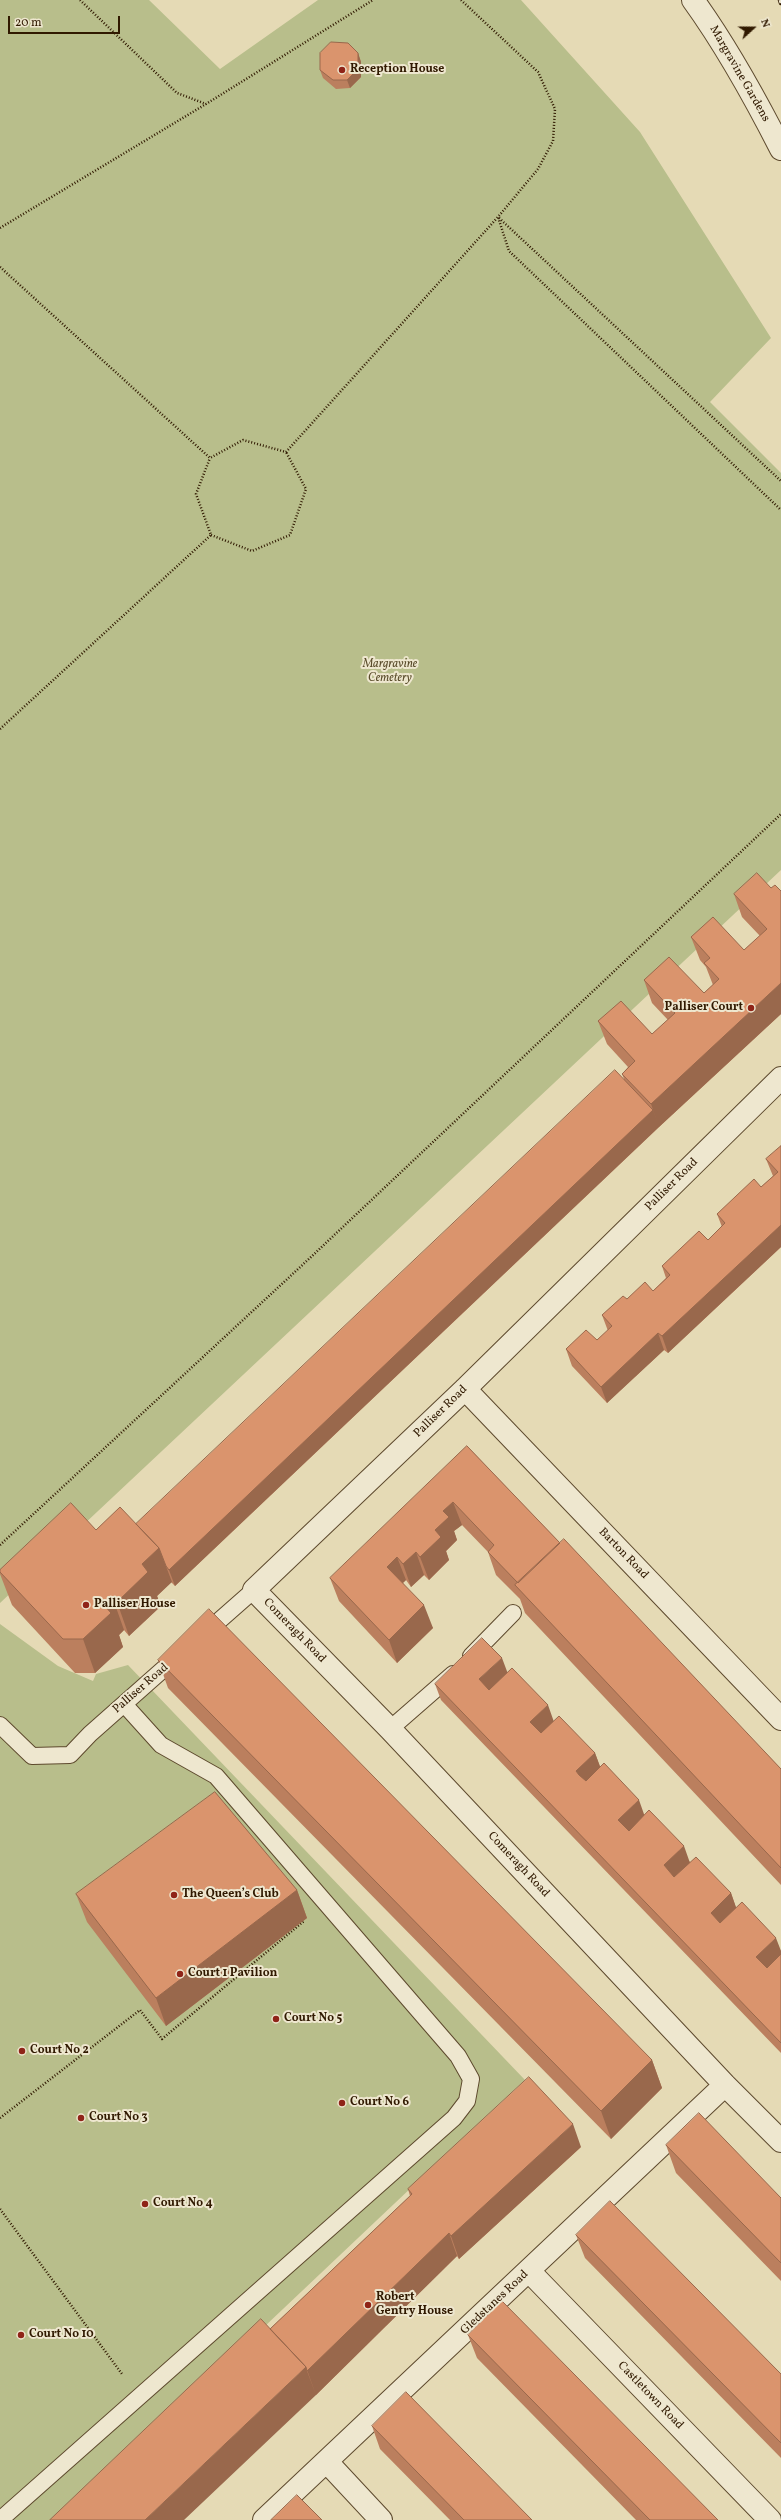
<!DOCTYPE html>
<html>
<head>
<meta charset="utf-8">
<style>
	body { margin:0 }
	#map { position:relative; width:781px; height:2520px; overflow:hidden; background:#e5dab5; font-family:Vollkorn,serif }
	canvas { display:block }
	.north { position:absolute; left:733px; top:8px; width:40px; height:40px; -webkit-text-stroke:3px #eee7cf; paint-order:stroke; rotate:69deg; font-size:11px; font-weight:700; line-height:16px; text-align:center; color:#301900 }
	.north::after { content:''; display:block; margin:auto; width:14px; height:18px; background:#301900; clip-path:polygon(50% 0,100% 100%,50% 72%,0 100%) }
	.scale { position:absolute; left:8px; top:16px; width:112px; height:18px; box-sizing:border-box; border:2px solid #301900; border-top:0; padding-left:5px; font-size:12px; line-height:14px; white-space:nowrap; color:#301900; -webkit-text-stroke:3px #eee7cf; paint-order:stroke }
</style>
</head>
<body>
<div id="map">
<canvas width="781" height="2520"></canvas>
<div class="north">N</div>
<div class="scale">20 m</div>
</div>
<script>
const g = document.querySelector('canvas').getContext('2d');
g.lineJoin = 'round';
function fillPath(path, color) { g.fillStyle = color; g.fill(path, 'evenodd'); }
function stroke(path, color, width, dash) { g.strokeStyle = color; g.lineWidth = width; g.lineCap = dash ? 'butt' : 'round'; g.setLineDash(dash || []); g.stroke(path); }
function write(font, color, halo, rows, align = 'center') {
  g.font = font + ' Vollkorn,serif'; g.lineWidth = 4; g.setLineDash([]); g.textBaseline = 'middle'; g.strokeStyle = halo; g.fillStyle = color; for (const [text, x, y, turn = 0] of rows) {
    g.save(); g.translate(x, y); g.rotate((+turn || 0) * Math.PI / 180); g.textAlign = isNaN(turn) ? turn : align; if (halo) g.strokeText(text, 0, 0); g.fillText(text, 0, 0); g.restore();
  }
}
fillPath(new Path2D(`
	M0 0H149L220 69 318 0H521L640 132 771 338 710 402 781 473V870L0 1603Z
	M0 1624 58 1666 93 1681 96 1674 128 1665 525 2080 60 2520H0Z`), '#b8be8b');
const lane = new Path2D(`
	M204 1634 254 1590
	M471 1656 513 1613
	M0 1725 32 1756 70 1755 90 1734 177 1657
	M390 1729 453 1674
	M0 2520 454 2118 467 2101 471 2079 458 2056 216 1776 161 1745 124 1704`);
const street = new Path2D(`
	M693 0C727 47 755 98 781 149
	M781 1078 465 1389 254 1590 390 1729 725 2085 781 2141
	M465 1389 781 1719
	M529 2271 770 2520
	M327 2462 381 2520
	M264 2520 725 2085`);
stroke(lane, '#5d492d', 18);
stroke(street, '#5d492d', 24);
stroke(new Path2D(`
	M80 0 177 93 206 104
	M461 0 538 72 555 109 553 141 538 169 498 217 509 251 781 510
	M0 228 206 104 373 0
	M0 267 210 458 243 440 286 452 498 217 781 481
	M211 535 252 551 290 535 306 489 286 452
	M0 729 211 535 196 494 210 458
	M0 1545 311 1257 781 814
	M0 2118 140 2010 162 2039 304 1921
	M0 2209 122 2374`), '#301900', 2.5, [1, 2]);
stroke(lane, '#eee7cf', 16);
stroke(street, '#eee7cf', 22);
const rail = new Path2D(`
	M780 0 781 3`);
stroke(rail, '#301900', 4.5);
stroke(rail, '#eee7cf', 3, [9]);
fillPath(new Path2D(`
	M358 53 361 62V77L350 88 336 89 323 78 320 70Z
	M771 888 781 891V1014L659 1127 175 1586 171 1582 157 1596 161 1606 129 1636 124 1630 119 1635 123 1647 95 1673H75L12 1605 0 1574V1570L96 1530 136 1524 624 1079 622 1074 628 1067 607 1044 598 1021 652 1034 668 1020 652 1003 644 980 704 993 713 985 706 967 700 960 691 937 744 950 760 936 742 917 734 894Z
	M781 1146V1247L668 1353 664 1350 607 1403 572 1366 566 1349 597 1340 608 1331 602 1315 627 1299 653 1291 666 1278 662 1266 708 1240 722 1227 717 1214 761 1187 773 1176 766 1159Z
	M467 1446 560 1543 781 1769V1885L525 1613 520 1599 496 1575 488 1552 462 1525 454 1531 457 1540 446 1551 449 1560 429 1580 424 1575 411 1587 406 1580 403 1583 433 1628 397 1663 339 1601 330 1578Z
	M158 1660 652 2060 662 2088 611 2139 168 1688Z
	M507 1673 553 1721 595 1753 600 1767 644 1815 690 1862 731 1893 736 1908 781 1951V2053L441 1700 435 1684Z
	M297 1890 307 1918 166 2026 87 1922 76 1894Z
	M666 2145 781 2198V2281L676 2173Z
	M581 2147 459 2259 457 2256 316 2395 270 2329 410 2196 408 2189Z
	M576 2235 781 2374V2458L585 2258Z
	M468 2335 718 2520H636L477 2358Z
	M372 2426 532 2520H450L380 2449Z`), '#bb7f5e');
fillPath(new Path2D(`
	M358 53 361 62V77L350 88 347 80Z
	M781 983V1014L659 1127 651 1104Z
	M653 1110 659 1127 175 1586 169 1570Z
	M781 1225V1247L668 1353 662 1336Z
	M658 1333 664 1350 607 1403 601 1387Z
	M453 1502 462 1525 454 1531 457 1540 446 1551 449 1560 429 1580 420 1557 435 1530 443 1511Z
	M159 1548 172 1582 157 1596 161 1606 129 1636 117 1602 142 1564Z
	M416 1552 424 1575 411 1587 403 1564Z
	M397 1557 406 1580 395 1590 387 1567Z
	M112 1596 124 1630 119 1635 123 1647 95 1673 83 1639 103 1604Z
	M424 1605 433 1628 397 1663 389 1640Z
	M502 1658 508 1674 485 1696 479 1679Z
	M548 1705 554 1722 536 1739 530 1722Z
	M595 1753 601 1769 582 1787 576 1771Z
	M639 1800 645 1817 624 1837 618 1820Z
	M684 1846 690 1863 670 1882 664 1865Z
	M297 1890 307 1918 166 2026 156 1998Z
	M731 1893 737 1910 717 1929 711 1913Z
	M776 1938 781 1951V1955L762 1974 756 1957Z
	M652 2060 662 2088 611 2139 601 2111Z
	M573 2124 581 2147 459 2259 451 2236Z
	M449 2233 457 2256 316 2395 307 2371Z
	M306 2367 316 2395 184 2520H145Z`), '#99684c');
const building = new Path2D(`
	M331 42 348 43 358 53V69L347 80H333L320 70V53Z
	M757 873 771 888 775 885 781 891V983L651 1104 622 1074 635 1061 598 1021 621 1001 652 1034 675 1013 644 980 669 957 704 993 719 979 704 963 710 958 691 937 713 917 744 950 767 929 734 894Z
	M615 1070 653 1110 169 1570 166 1566 159 1548 136 1524Z
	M781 1146V1225L662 1336 658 1333 601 1387 566 1349 586 1330 597 1340 612 1326 602 1315 623 1296 627 1299 645 1282 653 1291 670 1275 662 1266 699 1231 708 1240 725 1223 717 1214 754 1179 761 1187 778 1172 766 1159Z
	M467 1446 560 1543 518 1583 488 1552 494 1545 453 1502 443 1511 449 1517 435 1530 441 1537 420 1557 416 1552 403 1564 397 1557 387 1567 424 1605 389 1640 330 1578Z
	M71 1503 96 1530 120 1507 159 1548 142 1564 148 1572 117 1602 112 1596 103 1604 111 1613 83 1639H63L0 1572V1570Z
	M564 1539 781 1769V1868L515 1585Z
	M209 1609 652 2060 601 2111 158 1660Z
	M482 1638 502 1658 479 1679 489 1690 512 1668 548 1705 530 1722 541 1733 559 1716 595 1753 576 1771 579 1775 586 1781 604 1763 639 1800 618 1820 629 1831 649 1810 684 1846 664 1865 674 1877 696 1857 731 1893 711 1913 720 1923 742 1902 776 1938 756 1957 767 1968 781 1954V2043L435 1684Z
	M215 1792 297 1890 156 1998 76 1894Z
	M529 2077 573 2124 451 2236 449 2233 307 2371 306 2367 270 2329 412 2194 408 2189Z
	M699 2113 781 2198V2263L666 2145Z
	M610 2201 781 2374V2443L576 2235Z
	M502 2301 718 2520H650L468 2335Z
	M261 2319 306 2367 145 2520H50Z
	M406 2392 532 2520H464L372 2426Z
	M297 2495 322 2520H271Z`);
fillPath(building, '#da946d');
stroke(building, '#99684c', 1);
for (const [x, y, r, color] of [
	[342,70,4,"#8f2418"],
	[751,1008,4,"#8f2418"],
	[86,1605,4,"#8f2418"],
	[174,1895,4,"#8f2418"],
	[180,1974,4,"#8f2418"],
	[276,2019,4,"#8f2418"],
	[22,2051,4,"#8f2418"],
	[342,2103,4,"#8f2418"],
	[81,2118,4,"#8f2418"],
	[145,2204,4,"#8f2418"],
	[368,2305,4,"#8f2418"],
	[21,2335,4,"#8f2418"]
]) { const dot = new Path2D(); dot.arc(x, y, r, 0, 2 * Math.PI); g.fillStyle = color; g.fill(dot); stroke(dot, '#eee7cf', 1.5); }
write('bold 12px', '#301900', '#eee7cf', [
	["Reception House",350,70],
	["Palliser Court",743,1008,"right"],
	["Palliser House",94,1605],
	["The Queen’s Club",182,1895],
	["Court 1 Pavilion",188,1974],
	["Court No 5",284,2019],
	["Court No 2",30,2051],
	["Court No 6",350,2103],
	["Court No 3",89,2118],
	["Court No 4",153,2204],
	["Robert",376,2298],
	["Gentry House",376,2312],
	["Court No 10",29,2335]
], 'left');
write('12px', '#301900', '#eee7cf', [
	["Margravine Gardens",739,74,60],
	["Palliser Road",672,1185,-45],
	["Palliser Road",441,1412,-44],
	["Barton Road",623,1554,46],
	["Comeragh Road",294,1631,46],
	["Palliser Road",141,1689,-41],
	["Comeragh Road",518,1865,47],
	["Gledstanes Road",495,2303,-43],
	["Castletown Road",650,2396,46]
]);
write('italic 12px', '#594b2a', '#eee7cf', [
	["Margravine",390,665],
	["Cemetery",390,679]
]);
</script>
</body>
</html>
